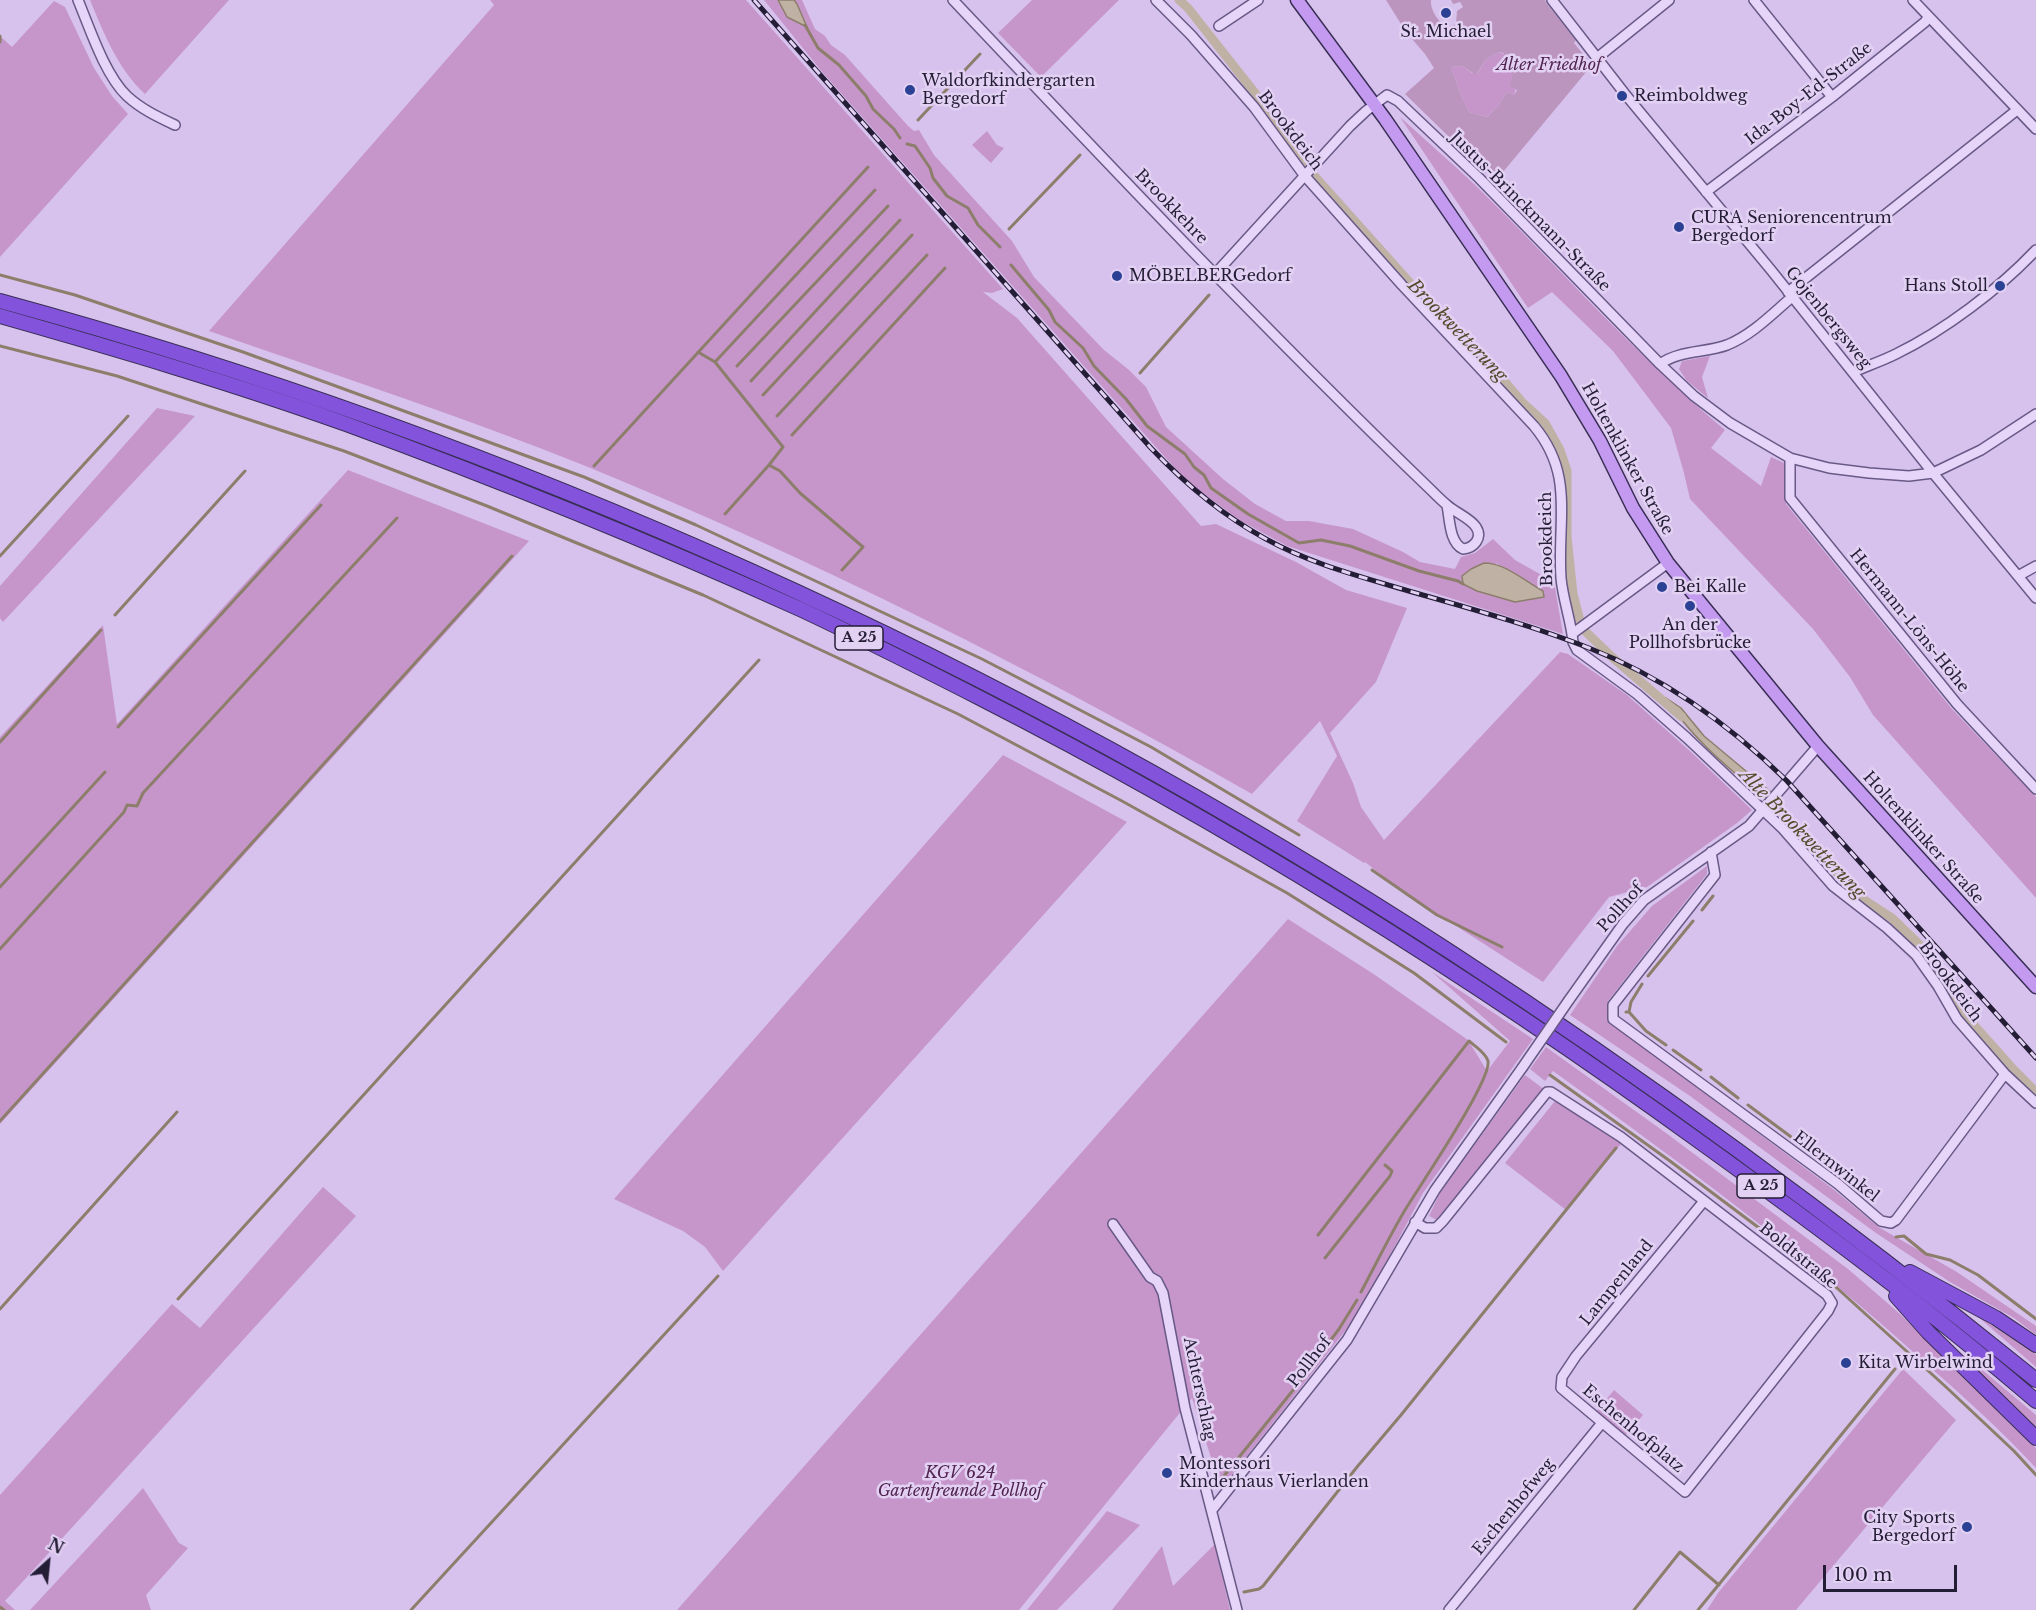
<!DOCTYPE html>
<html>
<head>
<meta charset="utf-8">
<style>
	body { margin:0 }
	#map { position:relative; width:2036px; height:1610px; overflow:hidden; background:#d7c2ed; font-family:"Libre Baskerville",serif }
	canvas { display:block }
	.north { position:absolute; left:18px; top:1532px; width:60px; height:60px; -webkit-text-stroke:4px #e3d1f4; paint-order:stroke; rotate:27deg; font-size:16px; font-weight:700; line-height:24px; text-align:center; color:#241d36 }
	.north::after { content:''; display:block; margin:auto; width:21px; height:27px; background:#241d36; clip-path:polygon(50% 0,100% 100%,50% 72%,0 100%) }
	.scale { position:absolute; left:1823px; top:1565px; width:134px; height:27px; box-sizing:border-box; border:3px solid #241d36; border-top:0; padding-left:8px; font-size:18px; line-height:21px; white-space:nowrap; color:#241d36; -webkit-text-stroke:4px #e3d1f4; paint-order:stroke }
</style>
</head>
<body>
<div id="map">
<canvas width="2036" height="1610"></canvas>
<div class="north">N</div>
<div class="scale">100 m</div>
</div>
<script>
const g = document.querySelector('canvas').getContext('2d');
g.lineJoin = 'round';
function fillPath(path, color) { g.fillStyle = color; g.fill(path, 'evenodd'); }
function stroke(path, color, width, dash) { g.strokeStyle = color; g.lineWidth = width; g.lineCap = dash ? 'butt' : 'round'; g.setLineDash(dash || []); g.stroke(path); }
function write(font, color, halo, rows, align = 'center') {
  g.font = font + ' "Libre Baskerville",serif'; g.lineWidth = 5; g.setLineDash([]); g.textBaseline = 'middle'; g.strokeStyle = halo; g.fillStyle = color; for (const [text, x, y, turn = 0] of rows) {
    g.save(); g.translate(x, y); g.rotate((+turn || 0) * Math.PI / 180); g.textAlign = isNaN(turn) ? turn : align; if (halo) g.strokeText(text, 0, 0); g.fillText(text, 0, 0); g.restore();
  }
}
fillPath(new Path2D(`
	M90 0H229L145 94C118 69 104 34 90 0Z
	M490 0H746L1003 289 992 293 983 292 1017 318 1201 526 1216 524 1296 562 1346 590 1407 608 1376 682 1330 733 1353 783 1361 807 1384 840 1560 652 1568 654 1627 695 1691 752 1752 810 1737 823 1647 887 1609 897 1543 982 1402 891 1365 862 1364 863 1297 821 1337 756 1320 721 1252 794C1038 672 816 560 588 467 463 417 336 375 209 331L494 5Z
	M764 0H802L815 29 825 36 831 45 845 55 908 126 914 131 919 130 934 155 1012 241 1034 277 1104 350 1129 370 1146 387 1166 427 1223 479 1255 504 1286 521H1309L1353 529 1403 552 1420 562 1455 569 1461 557 1475 553 1493 539 1515 560 1554 582 1563 634 1287 546 1241 521 1201 492 1179 473 823 73ZM1496 563 1544 597 1515 602 1477 591Z
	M1032 0H1119L1041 77 998 33Z
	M54 1 65 7 94 68 112 96 128 114 0 257V36L12 47Z
	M1499 52 1516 60C1514 72 1518 86 1514 95L1507 92 1498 106 1487 117 1469 112 1461 95 1451 67 1462 66 1472 73 1477 74 1486 59Z
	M1400 117C1424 139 1450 161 1474 184 1558 266 1635 355 1725 430L1711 448 1761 486 1771 457 1784 463 1786 504 1952 709 2036 797V898L1873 715 1850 677 1813 629 1690 499 1684 473 1671 428 1613 351 1552 292 1528 308Z
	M987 131 997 145 1004 148 991 163 972 145Z
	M1710 356 1702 377 1708 398 1687 381 1679 369 1682 361Z
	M157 408 195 416 3 622 0 618V586Z
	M348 470 529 541 0 1124V737L103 625 117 724Z
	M1003 755 1127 822 723 1271 705 1247 683 1231 614 1199Z
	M1707 866V874L1608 1001V1021L1833 1189 1880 1228 1957 1272 2036 1326V1335L2014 1318 1950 1282 1876 1233 1690 1096 1570 1015 1617 946 1652 906Z
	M1288 919 1375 975 1468 1040 1487 1071 1510 1041 1432 972 1533 1039 1423 1193 1360 1312 1221 1489 1192 1398 1019 1610H677Z
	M1546 1047 1666 1133 1848 1269 1899 1313 2036 1448V1468C2003 1432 1967 1400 1931 1368 1813 1260 1684 1165 1553 1071L1545 1081 1530 1069Z
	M1525 1075 1545 1090 1439 1221 1429 1216 1440 1193Z
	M1555 1101 1621 1144 1566 1210 1505 1163Z
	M323 1187 356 1216 5 1601 15 1610H0V1495L172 1304 200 1328Z
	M1976 1315 2036 1354V1367Z
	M1958 1352 1968 1358 2036 1415V1427Z
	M1903 1369 1956 1420 1796 1610H1707L1718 1593Z
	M1614 1390 1643 1415 1624 1437 1595 1413Z
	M143 1488 179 1543 188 1548 146 1595 151 1610H30Z
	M1107 1511 1140 1525 1057 1610H1027Z
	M1215 1544 1230 1610H1112L1162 1546 1173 1586Z`), '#c696cb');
fillPath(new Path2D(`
	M1386 0H1431C1430 10 1439 24 1449 27L1456 24 1457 11 1463 7 1460 2 1453 4 1451 0H1545L1547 4 1576 40 1574 43 1592 65 1498 178 1492 173H1486L1405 94 1434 68 1425 54 1406 32ZM1499 52 1503 53 1508 59 1516 60 1510 86 1517 90 1514 95 1507 92 1498 106 1487 117 1469 112 1461 95 1451 67 1462 66 1476 75 1486 59Z`), '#bc95bf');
const water = new Path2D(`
	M778 0H794L797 4 807 27 787 17Z
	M1484 563C1506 563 1524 581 1543 591L1544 597 1515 602 1477 591 1463 584 1462 576 1471 569Z
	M1666 698 1681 708 1704 736 1771 792 1765 799C1729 768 1692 739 1666 698Z`);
fillPath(water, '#bfb2a4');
stroke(water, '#8d7e6b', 1.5);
stroke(new Path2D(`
	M805 25 818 48 839 65 866 96 873 109 894 129 900 138
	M0 36V42
	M918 120 980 54
	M907 144 915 146 930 168 933 178 947 196 968 208 978 225 1000 247
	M1009 229 1080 155
	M1011 265 1049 310 1055 322 1083 348 1094 366 1126 399 1147 426 1185 454 1194 467 1204 475 1211 488 1248 514 1299 543 1321 540 1350 546 1419 571 1458 581 1463 584
	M0 275 75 295 243 352 584 477 696 525 982 659 1151 747 1299 835
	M0 346 117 376 344 451 487 506 703 595 958 714 1122 801 1287 893 1414 973 1506 1042
	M698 352 715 362 783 447 769 465 725 514
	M715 362 875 190
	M737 366 888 206
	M1140 373 1209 295
	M751 381 900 220
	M763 395 912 235
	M777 416 927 255
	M792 435 945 268
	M769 465 780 471 800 493 863 547 842 570
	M594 466 868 167
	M0 556 128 416
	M115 615 245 471
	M118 727 321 505
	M0 742 101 630
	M1372 870 1437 915 1502 947
	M0 887 105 772
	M1702 910 1713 896
	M0 949 124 812 127 805 137 806 143 793 397 518
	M1648 976 1693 921
	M1626 1012H1629L1646 1031 1666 1045
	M1629 1012 1631 1002 1642 984
	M1673 1050 1701 1070
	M1550 1075 1670 1161 1827 1279 1946 1387 2014 1451 2036 1475
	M1711 1077 1738 1098
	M1748 1105 1802 1145
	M0 1121 512 556
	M1810 1151 1831 1165
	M1838 1172 1849 1181
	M1856 1187 1865 1196
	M1318 1235 1469 1041C1475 1046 1486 1053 1488 1061 1492 1080 1419 1187 1405 1210 1389 1237 1376 1264 1361 1292
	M1896 1237 1904 1236 1926 1254 1950 1260 1978 1275 2036 1319
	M1325 1258 1390 1176 1392 1171 1385 1165
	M178 1299 759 660
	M0 1309 177 1112
	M1223 1477 1294 1389 1339 1329 1357 1300
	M1244 1592 1259 1589 1263 1586 1357 1467 1401 1415 1616 1148
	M0 1607 4 1610
	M411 1610 718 1276
	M1634 1610 1680 1552 1719 1585
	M1698 1610 1895 1369`), '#8d7e6b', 3);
stroke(new Path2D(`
	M1179 0 1188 8 1255 93 1293 152 1462 341 1483 356 1522 402 1545 423 1560 450 1567 471V537L1573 594 1580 621 1586 632 1613 658 1682 717
	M1767 795 1858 896 1892 918 1922 947 1946 978 1955 999 1964 1014 2014 1070 2036 1092`), '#bfb2a4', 9);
const minor = new Path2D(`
	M78 0C90 29 105 75 127 96 141 109 158 117 175 125
	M953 0C1110 166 1267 332 1431 490 1436 495 1442 501 1447 505 1456 513 1470 518 1476 527 1483 538 1474 548 1463 549 1449 542 1450 519 1447 506
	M1156 0 1191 35 1254 107 1304 175 1402 285 1534 426C1575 475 1557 520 1561 578 1563 600 1571 620 1573 642L1577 650 1637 694 1687 738 1783 829 1833 886 1887 928 1916 955 1938 986 1957 1019 2005 1074 2036 1103
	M1552 0 1625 94 1771 270 1933 473 2036 598
	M1754 0 1832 97
	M1913 0 2036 129
	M1219 26 1258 0
	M1597 58 1669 0
	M1706 192 1832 97 1925 22 1928 17
	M1215 274 1350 126 1366 111 1387 95 1398 101 1479 178 1660 364 1694 396 1730 423 1790 458 1829 468 1869 473 1909 476 1933 473 1981 450 2036 414
	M1788 292 2017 110
	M1660 364C1680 350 1705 353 1727 345 1752 335 1772 314 1792 297
	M1853 372C1867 366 1882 361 1896 354 1945 330 1998 290 2036 250
	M1790 458V498L1957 704 2036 789
	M2018 576 2036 566
	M1572 634 1668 563
	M1711 852 1715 875 1613 1005V1019L1838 1184 1881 1221 1891 1223 1896 1220 2005 1074
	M1569 1000 1623 924 1644 900 1749 826 1818 746
	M1415 1222 1425 1228H1436L1443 1221 1547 1092H1551L1621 1137 1827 1295 1832 1303 1828 1311 1685 1492 1561 1388 1562 1377 1576 1356 1704 1201
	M1113 1224 1150 1277 1157 1281 1163 1293 1185 1408 1237 1610
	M1212 1510 1347 1340 1435 1190 1522 1068
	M1449 1610 1601 1424`);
const major = new Path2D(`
	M1297 0 1385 119 1561 376 1600 441 1633 508 1668 563 1818 746 2036 987`);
const highway = new Path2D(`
	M0 301C511 440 1009 665 1452 953 1655 1085 1848 1228 2036 1380
	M0 316C116 349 232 383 346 424 499 480 651 542 800 609 860 637 919 667 978 697 1231 826 1473 977 1703 1144 1817 1226 1930 1310 2036 1401
	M1910 1272 1996 1318 2036 1345
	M1896 1296 1928 1332 2036 1438`);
stroke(minor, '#685986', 12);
stroke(major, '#382e54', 15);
stroke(highway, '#382e54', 16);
stroke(minor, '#e6d5f8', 9);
stroke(major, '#c39af0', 12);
stroke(highway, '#8354db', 14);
const rail = new Path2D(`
	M754 0 1150 447C1184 483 1222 515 1266 539 1304 560 1344 572 1385 584 1453 604 1523 622 1589 648 1663 677 1730 725 1787 781L2036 1058`);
stroke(rail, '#241d36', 5);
stroke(rail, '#e3d1f4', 3, [9]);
const minorBridge = new Path2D(`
	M1522 1068 1569 1000`);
stroke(minorBridge, '#685986', 12, []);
stroke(minorBridge, '#e6d5f8', 9);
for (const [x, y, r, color] of [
	[1446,13,6,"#2b4294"],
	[910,90,6,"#2b4294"],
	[1622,96,6,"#2b4294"],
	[1679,227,6,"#2b4294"],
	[1117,276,6,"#2b4294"],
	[2000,286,6,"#2b4294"],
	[1662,587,6,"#2b4294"],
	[1690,606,6,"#2b4294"],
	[1846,1363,6,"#2b4294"],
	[1167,1473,6,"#2b4294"],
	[1967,1527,6,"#2b4294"]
]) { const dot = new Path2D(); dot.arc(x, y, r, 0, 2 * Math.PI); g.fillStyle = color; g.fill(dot); stroke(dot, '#e3d1f4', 2); }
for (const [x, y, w] of [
	[859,638,48],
	[1761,1186,48]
]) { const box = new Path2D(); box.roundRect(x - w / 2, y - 12, w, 24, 4.5); g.fillStyle = '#e3d1f4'; g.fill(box); stroke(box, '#241d36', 1.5); }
write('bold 15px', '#241d36', null, [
	["A 25",859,638],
	["A 25",1761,1186]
]);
write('16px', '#241d36', '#e3d1f4', [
	["St. Michael",1446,32,"center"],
	["Waldorfkindergarten",922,81],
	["Bergedorf",922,99],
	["Reimboldweg",1634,96],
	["CURA Seniorencentrum",1691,218],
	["Bergedorf",1691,236],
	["MÖBELBERGedorf",1129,276],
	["Hans Stoll",1988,286,"right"],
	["Bei Kalle",1674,587],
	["An der",1690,625,"center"],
	["Pollhofsbrücke",1690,643,"center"],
	["Kita Wirbelwind",1858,1363],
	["Montessori",1179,1464],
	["Kinderhaus Vierlanden",1179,1482],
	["City Sports",1955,1518,"right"],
	["Bergedorf",1955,1536,"right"]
], 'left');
write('italic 16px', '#522450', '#e3d1f4', [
	["Alter Friedhof",1549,65],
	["KGV 624",960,1473],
	["Gartenfreunde Pollhof",960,1491]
]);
write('16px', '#241d36', '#e3d1f4', [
	["Ida-Boy-Ed-Straße",1809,94,-38],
	["Brookdeich",1290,131,53],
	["Brookkehre",1171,207,46],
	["Justus-Brinckmann-Straße",1530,212,45],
	["Gojenbergsweg",1828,318,51],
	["Holtenklinker Straße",1627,459,61],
	["Brookdeich",1547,539,-91],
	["Hermann-Löns-Höhe",1909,621,51],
	["Holtenklinker Straße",1923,838,48],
	["Pollhof",1621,908,-48],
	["Brookdeich",1950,982,54],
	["Ellernwinkel",1836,1167,38],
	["Boldtstraße",1798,1256,39],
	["Lampenland",1617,1283,-51],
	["Pollhof",1310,1362,-52],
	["Achterschlag",1199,1389,78],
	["Eschenhofplatz",1633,1429,40],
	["Eschenhofweg",1514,1507,-51]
]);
write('italic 18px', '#564b2d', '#e3d1f4', [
	["Brookwetterung",1457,331,46],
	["Alte Brookwetterung",1802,834,46]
]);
</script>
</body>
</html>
